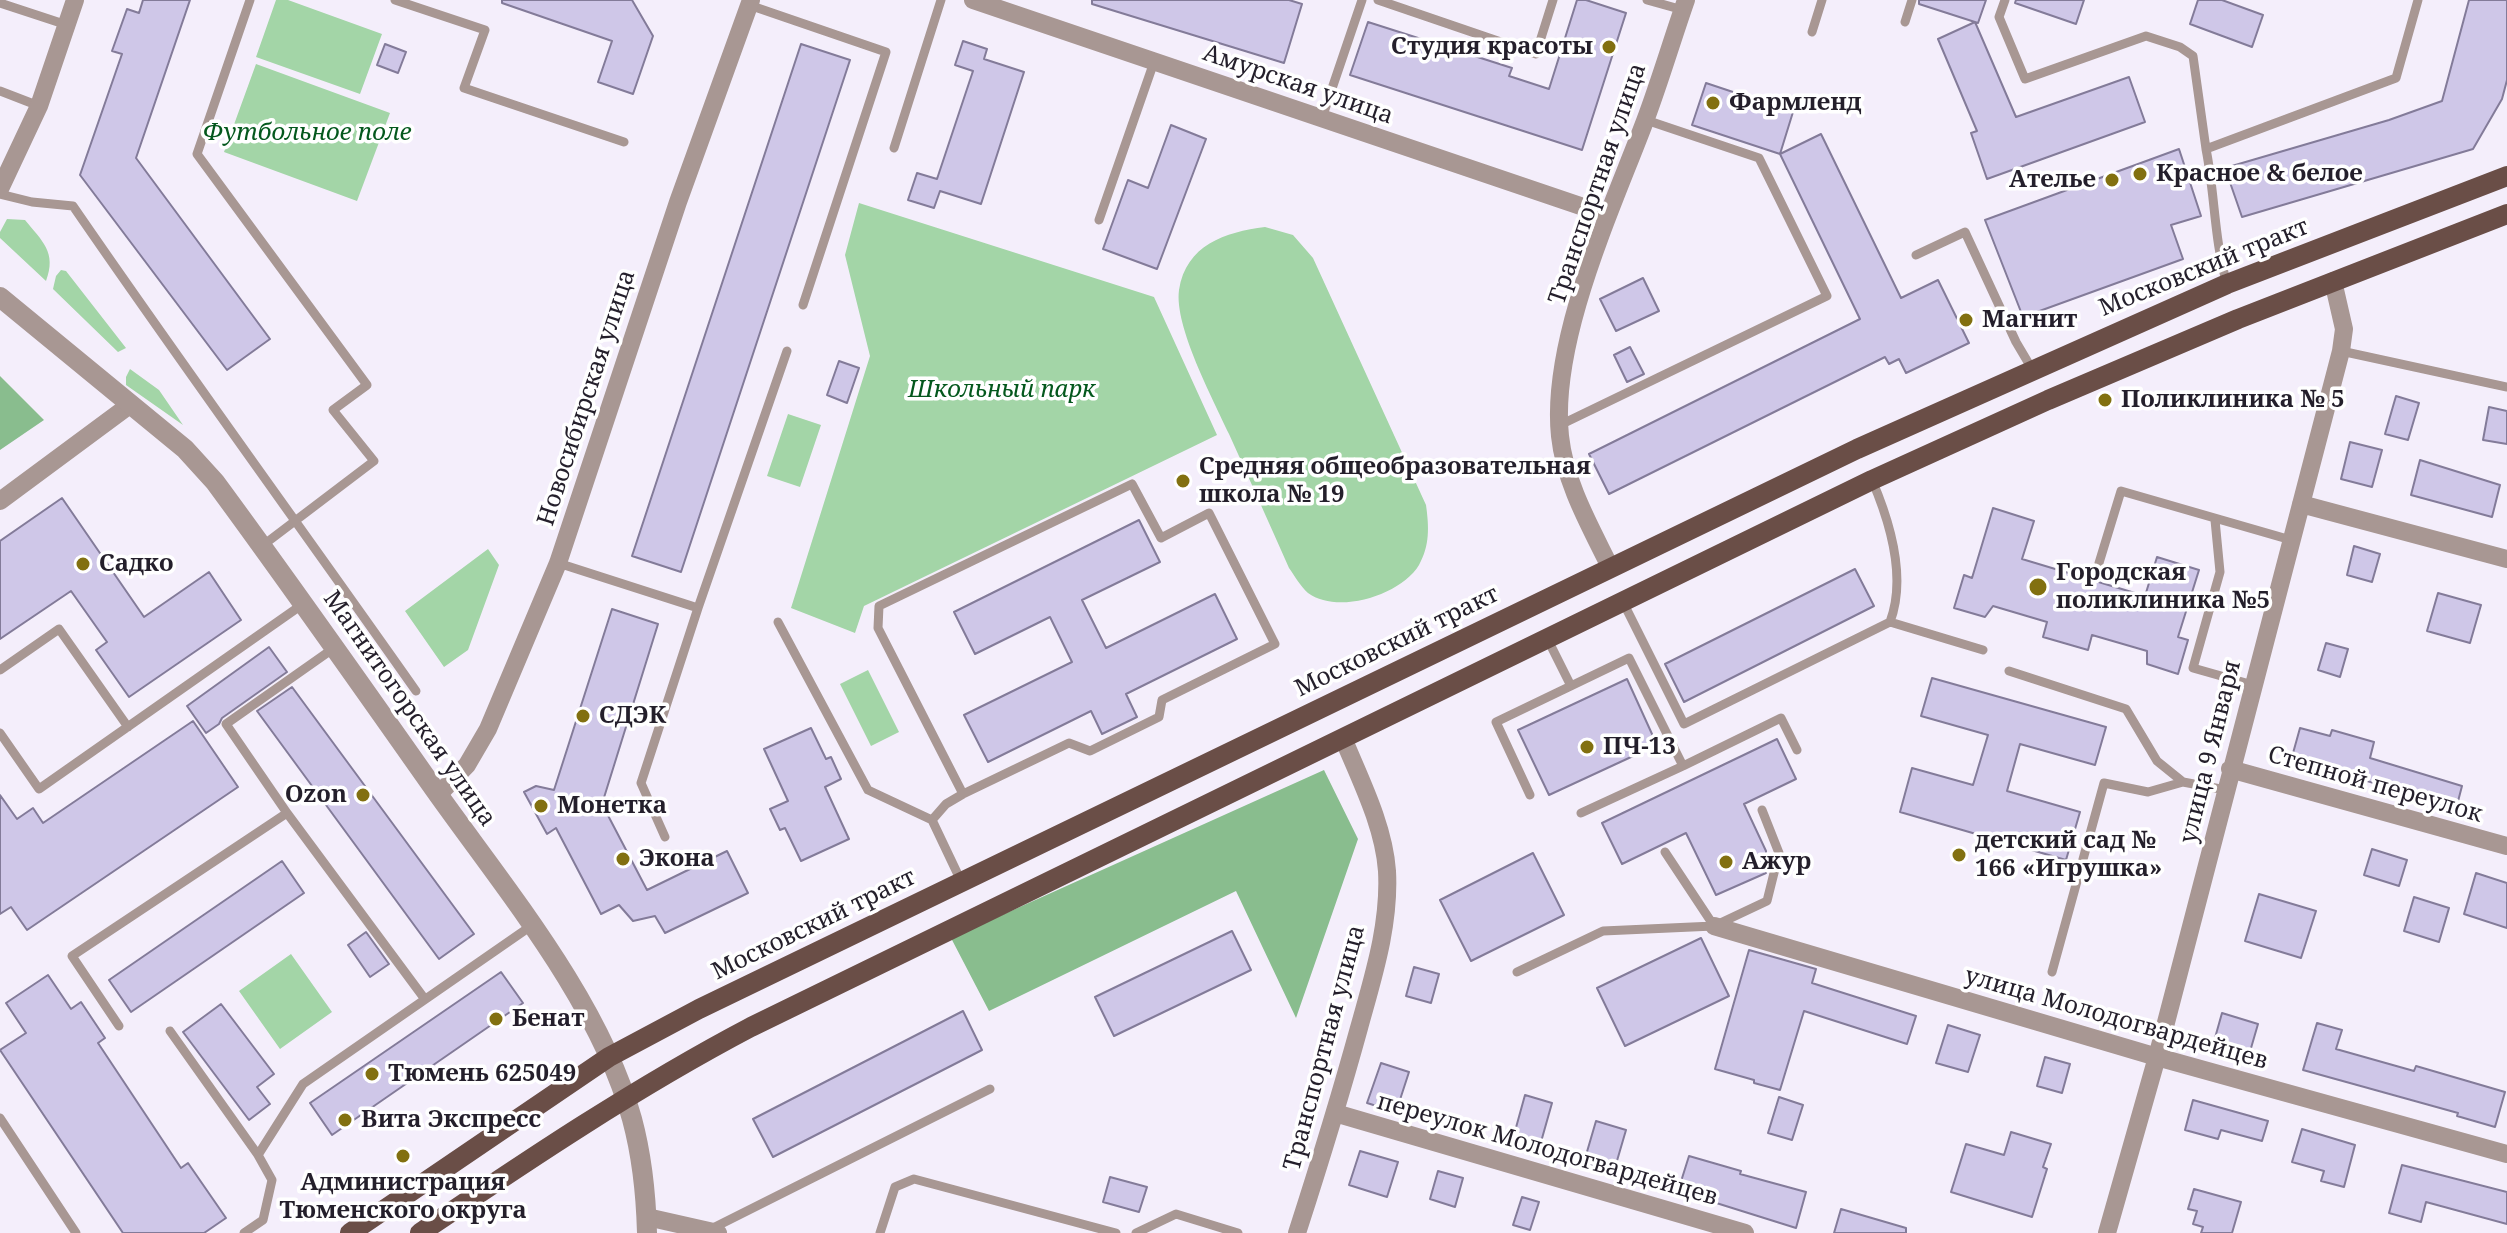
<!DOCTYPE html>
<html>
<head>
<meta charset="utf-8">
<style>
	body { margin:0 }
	canvas { display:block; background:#f4eefb }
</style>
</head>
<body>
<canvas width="2507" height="1233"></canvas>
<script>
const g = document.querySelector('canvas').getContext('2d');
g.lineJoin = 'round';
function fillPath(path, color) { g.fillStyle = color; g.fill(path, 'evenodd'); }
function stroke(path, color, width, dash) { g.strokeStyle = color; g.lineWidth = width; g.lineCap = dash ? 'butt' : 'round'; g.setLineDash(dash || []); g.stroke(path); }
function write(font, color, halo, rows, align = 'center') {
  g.font = font + ' "Noto Serif",serif'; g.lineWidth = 7; g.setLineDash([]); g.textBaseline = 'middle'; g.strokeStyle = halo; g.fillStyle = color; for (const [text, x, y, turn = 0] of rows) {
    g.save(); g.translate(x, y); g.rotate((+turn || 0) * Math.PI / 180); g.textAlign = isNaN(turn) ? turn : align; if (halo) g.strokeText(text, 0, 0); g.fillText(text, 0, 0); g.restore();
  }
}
fillPath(new Path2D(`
	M276 0H288L382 34 360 94 256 57Z
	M256 64 390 113 357 201 224 152Z
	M859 203 1154 297 1217 435 864 606 855 633 791 608 870 356 845 255Z
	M7 219 25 220C42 241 57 252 46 281L0 238V232Z
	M1265 227 1293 235 1313 258 1426 505C1429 527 1430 545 1419 565 1401 595 1338 615 1308 593 1301 587 1294 575 1289 568 1269 523 1249 478 1229 434 1213 399 1174 326 1179 290 1186 245 1225 232 1265 227Z
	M61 270 66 271 126 348 118 352 53 289 56 276Z
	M130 369 159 390 183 425 126 385V377Z
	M788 414 821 425 800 487 767 476Z
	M488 549 499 565 468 650 444 667 405 611Z
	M868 670 899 732 871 746 840 684Z
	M291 954 332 1012 280 1049 239 991Z`), '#a3d5a7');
fillPath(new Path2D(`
	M0 376 44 420 0 450Z
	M1324 770 1358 839 1296 1018 1236 891 989 1011 951 938Z`), '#89bd8e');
const building = new Path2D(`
	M143 0H190L136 158 270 339 227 370 80 175 122 54 112 51 127 9 139 13Z
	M502 0H632L653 36 633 94 598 82 612 41 502 3Z
	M1092 0H1289L1302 4 1284 63 1092 4Z
	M1577 0H1586L1626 13 1582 150 1350 75 1368 22 1512 68 1509 76 1549 89Z
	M1919 0H1986L1978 23 1919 4Z
	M2016 0H2084L2076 24 2015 3Z
	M2198 0H2222L2263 15 2252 47 2190 24Z
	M2469 0H2507V80L2502 99 2473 149 2242 217 2225 168 2389 120 2442 101Z
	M1975 22 2016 117 2129 77 2145 122 1987 179 1971 133 1977 131 1938 39Z
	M963 41 987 49 984 59 1024 72 981 204 940 191 934 208 908 200 917 173 937 179 973 71 955 65Z
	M385 44 406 52 398 73 377 65Z
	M801 44 850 60 681 572 632 556Z
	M1706 83 1793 112 1780 154 1692 125Z
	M1171 125 1206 139 1157 269 1103 249 1128 180 1148 188Z
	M1821 134 1901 298 1938 280 1969 343 1906 373 1899 359 1889 364 1885 357 1609 494 1589 454 1860 319 1780 154Z
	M2179 149 2201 216 2171 225 2183 259 2023 317 1985 220Z
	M1643 278 1659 311 1616 331 1600 299Z
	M1630 347 1644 374 1627 382 1614 355Z
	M839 361 859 368 847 403 827 395Z
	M2396 396 2419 403 2408 440 2385 434Z
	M2489 407 2507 411V444L2483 440Z
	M2350 442 2382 450 2372 487 2341 479Z
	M2420 460 2500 485 2492 517 2411 495Z
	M62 498 144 617 209 572 241 620 129 697 96 650 107 642 71 591 0 639V541Z
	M1993 508 2034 521 2022 559 2145 596 2157 557 2199 570 2178 637 2188 640 2178 674 2147 664V651L2092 635 2088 650 2043 637 2047 622 1993 606 1985 617 1954 608 1964 575 1972 578Z
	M1139 520 1160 562 1082 600 1106 648 1215 594 1237 639 1126 694 1137 717 1102 734 1091 711 988 762 964 715 1072 662 1050 617 975 654 954 612Z
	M2354 546 2380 554 2372 582 2347 575Z
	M1855 569 1874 606 1684 702 1665 664Z
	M2438 593 2481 605 2470 643 2427 631Z
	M612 609 658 624 602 804 647 890 727 851 748 893 665 933 655 916 633 921 619 905 601 914 556 828 547 834 524 792 536 786 554 790Z
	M2326 643 2348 649 2340 677 2318 670Z
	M269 647 287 672 222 718 219 724 206 733 187 706Z
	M1932 678 2106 727 2095 765 2020 744 2007 791 2080 812 2066 860 1900 812 1912 768 1973 785 1988 735 1921 716Z
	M1627 679 1657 745 1549 795 1518 730Z
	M292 687 474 934 439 959 257 711Z
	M193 721 238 787 27 930 11 907 0 914V795L17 819 33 808 43 823Z
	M811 728 826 759 831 757 841 779 825 787 849 839 801 861 785 828 780 830 770 809 788 801 764 749Z
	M2300 728 2330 736 2332 730 2374 742 2370 758 2462 786 2456 809 2422 800V802L2386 791 2387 787 2317 766 2316 771 2290 764Z
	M1777 739 1796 779 1744 804 1766 851V873L1716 895 1686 833 1622 864 1602 823Z
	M2372 849 2407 860 2399 886 2364 875Z
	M1533 853 1564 915 1471 961 1440 900Z
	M282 861 304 893 131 1012 109 980Z
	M2476 873 2507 883V928L2464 914Z
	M2259 894 2316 911 2301 958 2245 941Z
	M2414 897 2449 908 2439 942 2404 931Z
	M1232 931 1251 970 1114 1036 1095 997Z
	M366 932 389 964 370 977 348 945Z
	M1701 938 1729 996 1625 1046 1597 988Z
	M1749 950 1816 969 1812 983 1916 1016 1907 1044 1804 1011 1780 1090 1754 1083V1080L1715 1069Z
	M1414 967 1439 974 1431 1003 1406 996Z
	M501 972 523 1003 332 1135 310 1103Z
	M48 975 71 1009 81 1002 105 1038 98 1043 181 1168 188 1163 226 1218 204 1233H123L0 1050 26 1033 6 1003Z
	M221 1004 274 1074 257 1087 270 1104 249 1120 183 1032Z
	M963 1011 982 1050 773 1157 753 1119Z
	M2222 1013 2258 1024 2249 1055 2213 1045Z
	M2317 1023 2342 1030 2336 1049 2414 1071 2416 1066 2505 1092 2495 1127 2457 1116 2458 1113 2303 1070Z
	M1948 1025 1980 1035 1968 1072 1936 1063Z
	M2045 1057 2070 1064 2062 1093 2037 1086Z
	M1381 1063 1409 1072 1396 1112 1367 1103Z
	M1525 1095 1552 1103 1539 1149 1512 1142Z
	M1779 1097 1803 1105 1792 1140 1768 1133Z
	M2193 1100 2268 1121 2262 1141 2221 1130 2218 1139 2185 1130Z
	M1596 1121 1626 1130 1614 1171 1584 1162Z
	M2302 1129 2355 1145 2344 1187 2321 1181 2324 1171 2292 1162Z
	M2011 1132 2051 1144 2043 1167 2047 1169 2032 1217 1951 1192 1966 1144 2004 1155Z
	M1360 1151 1398 1162 1387 1197 1349 1185Z
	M1689 1156 1741 1171 1740 1174 1806 1192 1796 1228 1678 1191Z
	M2402 1165 2507 1192V1224L2426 1202 2421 1222 2389 1213Z
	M1438 1171 1463 1178 1455 1207 1430 1199Z
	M1110 1177 1147 1187 1139 1212 1103 1202Z
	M2194 1189 2241 1202 2232 1233H2201L2203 1227 2193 1224 2197 1211 2188 1209Z
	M1522 1197 1539 1202 1530 1230 1513 1225Z
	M1841 1209 1906 1228V1233H1834Z`);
fillPath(building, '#cfc7e8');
stroke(building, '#837b99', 2);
stroke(new Path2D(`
	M250 0 197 154 367 385 333 410 374 461 262 546
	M395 0 485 30 464 88 624 142
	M1378 0 1536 54 1553 0
	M1647 0 1683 10
	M2005 0 1999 17 2025 79 2146 36 2180 47 2193 56 2206 149
	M0 3 67 25
	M749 5 886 52 803 305
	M1905 22 1912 0
	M1812 32 1822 0
	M0 91 39 106
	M1322 118 1362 0
	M894 148 941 0
	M0 194 32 202 73 206C185 369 302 529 416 691
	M1099 220 1154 62
	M1916 255 1965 232 2016 342 2032 369
	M2227 284C2214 240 2215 194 2206 149L2396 78 2418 0
	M2341 351 2507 387
	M1560 425 1827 296 1759 158 1646 120
	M2215 520 2220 572 2193 668 2253 685
	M558 563 698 608 641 783 665 837
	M2099 563 2121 491 2291 540
	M1623 602 1684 724 1890 622C1907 577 1890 522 1872 480
	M698 608 787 351
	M778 622 868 790 932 820 961 881
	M1890 622 1983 650
	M1547 638 1571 686
	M0 670 59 629 128 727
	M2009 671 2126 709 2157 761 2183 782
	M0 733 39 789 303 604
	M1683 766 1781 718 1797 750
	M1530 795 1496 722 1629 658 1683 766 1581 813
	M287 813 424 998
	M932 820 946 804 963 794 1069 743 1090 751 1159 717 1162 700 1275 644 1209 513 1161 538 1132 484 879 606 878 628 963 794
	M1665 852 1714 926
	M1517 972 1603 931 1714 926 1767 901 1779 853 1762 810
	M2052 972 2104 783 2148 792 2183 782 2226 790
	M119 1026 72 956 287 813 226 724 334 648
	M170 1031 258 1155
	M0 1118 76 1233
	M711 1229 990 1089
	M244 1233 263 1220 272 1180 258 1155 303 1084 531 926
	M880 1233 895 1187 914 1179 1116 1233
	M1136 1233 1176 1214 1238 1233`), '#a89793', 9);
stroke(new Path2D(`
	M973 0 1607 215
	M0 189 39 106 75 0
	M0 501 131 404
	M2301 504 2507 559
	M1610 567C1590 526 1565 483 1560 436 1550 341 1611 211 1645 121 1660 81 1672 40 1686 0
	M2230 769 2507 846
	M438 795 467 765 488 729 558 563 678 202 751 0
	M1714 926 2157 1057 2507 1154
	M1335 1113 1745 1233
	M647 1217 718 1233
	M1297 1233C1319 1165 1340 1097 1359 1028 1373 977 1390 925 1387 871 1384 826 1360 779 1343 738
	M2107 1233 2157 1057 2341 351 2344 329 2333 281`), '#a89793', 18);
stroke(new Path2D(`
	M0 297 185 449 215 482C288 581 359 682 430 783 501 884 599 999 632 1119 642 1156 646 1195 647 1233`), '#a89793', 20);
stroke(new Path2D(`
	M350 1233 609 1057 699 1009 1857 449 2227 284 2507 176
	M420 1233C528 1160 635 1088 751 1027L1872 480 2048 400 2238 319 2507 214`), '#6a4e47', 20);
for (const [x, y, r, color] of [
	[1609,47,8,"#827010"],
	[1713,103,8,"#827010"],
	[2140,174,8,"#827010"],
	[2112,180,8,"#827010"],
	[1966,320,8,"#827010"],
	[2105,400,8,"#827010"],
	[1183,481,8,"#827010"],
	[83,564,8,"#827010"],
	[2038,587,10,"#827010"],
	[583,716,8,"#827010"],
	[1587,747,8,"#827010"],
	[363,795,8,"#827010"],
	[541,806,8,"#827010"],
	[1959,855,8,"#827010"],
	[623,859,8,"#827010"],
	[1726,862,8,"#827010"],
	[496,1019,8,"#827010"],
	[372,1074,8,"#827010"],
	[345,1120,8,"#827010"],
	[403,1156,8,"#827010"]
]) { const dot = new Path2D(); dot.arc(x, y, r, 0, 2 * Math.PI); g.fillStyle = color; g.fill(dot); stroke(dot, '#fff', 3); }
write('bold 24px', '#241f2b', '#fff', [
	["Студия красоты",1593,47,"right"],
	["Фармленд",1729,103],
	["Красное & белое",2156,174],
	["Ателье",2096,180,"right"],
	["Магнит",1982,320],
	["Поликлиника № 5",2121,400],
	["Средняя общеобразовательная",1199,467],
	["школа № 19",1199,495],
	["Садко",99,564],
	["Городская",2056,573],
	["поликлиника №5",2056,601],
	["СДЭК",599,716],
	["ПЧ-13",1603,747],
	["Ozon",347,795,"right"],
	["Монетка",557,806],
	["детский сад №",1975,841],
	["166 «Игрушка»",1975,869],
	["Экона",639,859],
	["Ажур",1742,862],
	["Бенат",512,1019],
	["Тюмень 625049",388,1074],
	["Вита Экспресс",361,1120],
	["Администрация",403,1183,"center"],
	["Тюменского округа",403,1211,"center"]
], 'left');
write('24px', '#241f2b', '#fff', [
	["Амурская улица",1298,85,19],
	["Транспортная улица",1598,184,-71],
	["Московский тракт",2204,268,-22],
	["Новосибирская улица",587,398,-72],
	["Московский тракт",1397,642,-26],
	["Магнитогорская улица",409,709,55],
	["улица 9 Января",2211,752,-76],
	["Степной переулок",2375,785,16],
	["Московский тракт",814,925,-26],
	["улица Молодогвардейцев",2116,1019,16],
	["Транспортная улица",1325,1048,-75],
	["переулок Молодогвардейцев",1547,1150,16]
]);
write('italic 24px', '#04581d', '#fff', [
	["Футбольное поле",307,133],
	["Школьный парк",1002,390]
]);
</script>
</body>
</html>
